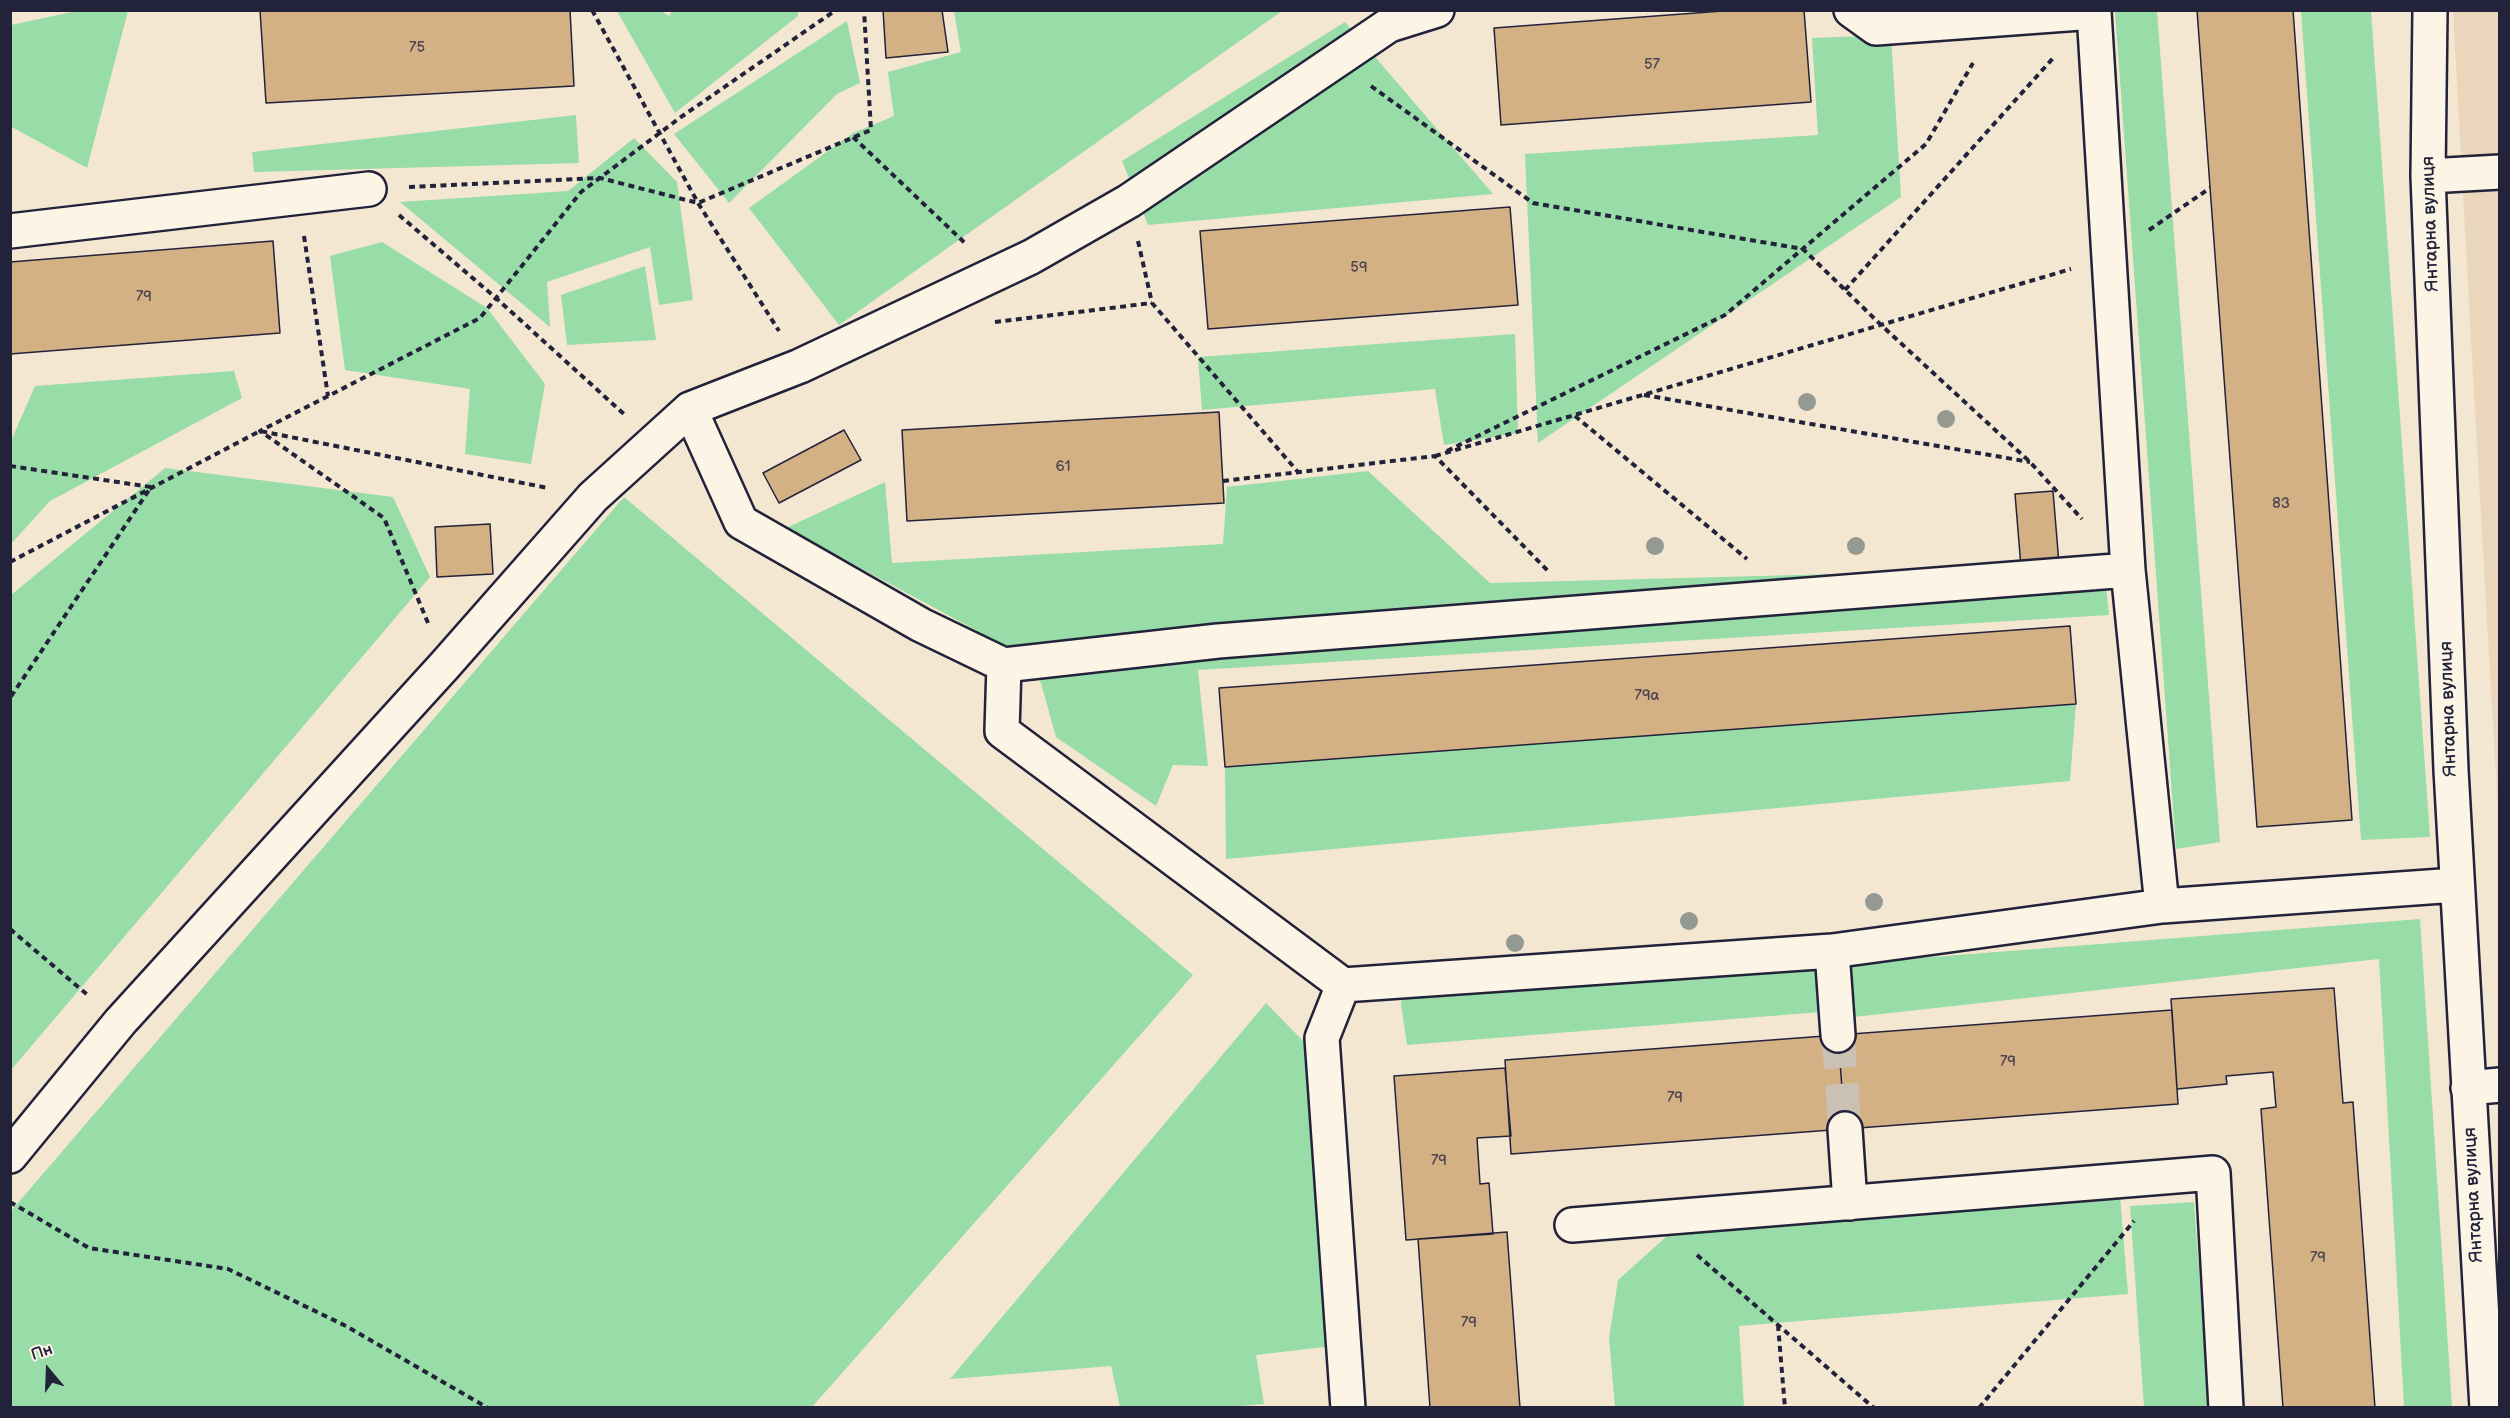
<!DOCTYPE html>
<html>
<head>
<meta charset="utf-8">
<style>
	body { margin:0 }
	#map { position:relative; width:2510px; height:1418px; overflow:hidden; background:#f4e7d2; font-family:"Balsamiq Sans",sans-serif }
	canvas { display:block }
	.frame { position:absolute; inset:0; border:12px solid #22223b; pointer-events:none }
	.north { position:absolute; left:18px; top:1340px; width:60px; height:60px; -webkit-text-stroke:4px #fcf5e5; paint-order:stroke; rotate:341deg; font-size:16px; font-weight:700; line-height:24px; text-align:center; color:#22223b }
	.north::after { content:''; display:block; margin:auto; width:21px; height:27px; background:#22223b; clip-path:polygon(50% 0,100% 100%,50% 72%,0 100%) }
</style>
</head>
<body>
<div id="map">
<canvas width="2510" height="1418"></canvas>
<div class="frame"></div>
<div class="north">Пн</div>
</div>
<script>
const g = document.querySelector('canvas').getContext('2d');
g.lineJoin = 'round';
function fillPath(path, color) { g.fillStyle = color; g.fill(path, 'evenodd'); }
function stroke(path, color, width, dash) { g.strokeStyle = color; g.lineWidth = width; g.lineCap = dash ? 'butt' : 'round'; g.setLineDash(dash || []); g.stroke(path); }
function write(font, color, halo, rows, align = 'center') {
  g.font = font + ' "Balsamiq Sans",sans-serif'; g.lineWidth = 4.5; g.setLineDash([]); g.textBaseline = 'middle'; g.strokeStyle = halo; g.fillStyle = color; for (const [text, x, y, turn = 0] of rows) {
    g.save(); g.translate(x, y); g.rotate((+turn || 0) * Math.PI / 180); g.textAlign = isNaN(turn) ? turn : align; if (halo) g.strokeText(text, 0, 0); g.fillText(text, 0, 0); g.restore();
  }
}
fillPath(new Path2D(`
	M2453 11H2499V830L2473 376Z`), '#ead7bb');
fillPath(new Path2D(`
	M81 10 128 11 87 168 10 126 11 25Z
	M672 11 798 10V16L675 113 617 11H661L669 16Z
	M954 11H1282L839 325 749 208 853 133 894 116 888 72 961 52Z
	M2115 11H2157L2220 842 2176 849Z
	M2301 11H2371L2430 837 2361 840Z
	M847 21 860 83 837 94 729 203 674 134Z
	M1345 22 1493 194 1148 225 1122 161Z
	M1891 35 1901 197 1538 443 1525 154 1818 135 1812 38Z
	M576 115 579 163 254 172 252 152Z
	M634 138 677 182 693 300 659 305 650 247 547 282 550 327 400 202 568 191Z
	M382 242 487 308 545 384 531 464 465 454 470 389 345 370 330 256Z
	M645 266 656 340 567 345 561 295Z
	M1515 334 1518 433 1444 445 1435 389 1202 410 1198 357Z
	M234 371 242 398 50 501 11 544V441L35 386Z
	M165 468 393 497 430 577 11 1070V595Z
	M1368 471 1490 583 2104 567 2109 615 1198 670 1208 766 1173 765 1156 806 1056 737 1035 662 786 528 885 482 892 563 1223 544 1227 487Z
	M624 497 1193 975 812 1407H11V1211Z
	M2076 704 2070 781 1226 859 1225 767Z
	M2420 919 2452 1407H2404L2379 959 1845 1018 1843 964Z
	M1813 963 1821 1012 1407 1045 1401 1004 1402 994Z
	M1266 1003 1307 1045 1332 1346 1256 1355 1264 1404 1216 1408 1120 1407 1111 1366 950 1379Z
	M2120 1196 2128 1294 1739 1326 1744 1407 1615 1408 1609 1338 1618 1280 1667 1236Z
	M2194 1202 2209 1407H2144L2130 1206Z`), '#98dca7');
const building = new Path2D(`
	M260 10H570L574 86 266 103Z
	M883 10H942L948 52 886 58Z
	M1736 10H1804L1811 102 1501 125 1494 28Z
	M2197 10H2293L2352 820 2257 827Z
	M1510 207 1518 305 1208 329 1200 231Z
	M273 241 280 333 10 354V262Z
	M1219 412 1224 503 907 521 902 430Z
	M844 430 861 460 779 503 763 473Z
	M2053 491 2059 564 2021 567 2015 494Z
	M490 524 493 574 437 577 435 527Z
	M2070 626 2076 704 1225 767 1219 688Z
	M2334 988 2343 1103 2353 1102 2375 1408H2283L2261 1109 2276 1107 2273 1072 2226 1076 2227 1084 2177 1089 2171 999Z
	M2172 1010 2178 1104 1845 1129 1838 1035Z
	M1838 1035 1845 1129 1511 1154 1505 1060Z
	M1505 1068 1511 1136 1477 1138 1480 1184 1489 1183 1493 1234 1406 1240 1394 1076Z
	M1507 1232 1520 1408H1430L1418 1239Z`);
fillPath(building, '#d3b185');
stroke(building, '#22223b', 1.5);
stroke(new Path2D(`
	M1838 1035 1845 1129`), '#cac0b4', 33, [33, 16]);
const minor = new Path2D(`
	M1851 10 1876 28 2094 12 2128 570 2162 906 2456 885
	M2430 10 2428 176 2451 770 2487 1408
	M2428 176 2500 172
	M10 231 369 189
	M690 409 741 522 921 625 1004 665 1218 641 2128 570
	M1004 665 1002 731 1343 985 1832 951 2162 906
	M1832 951 1838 1035
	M1343 985 1322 1038 1348 1408
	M2468 1088 2500 1085
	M1845 1129 1850 1203
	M10 1156 120 1022 445 665 593 497 690 409 800 366 1031 257 1129 201 1389 25 1437 10
	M1572 1225 2213 1173 2226 1408`);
stroke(minor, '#22223b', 38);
stroke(new Path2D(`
	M592 10 698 203 779 331
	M1371 86 1533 203 1803 249 1880 324 2030 462 2082 519
	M853 137 966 244
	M409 187 600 178 698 203 871 130 864 10
	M399 215 496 298 625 415
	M2149 230 2210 188
	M304 236 328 396
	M1138 241 1152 303 1298 472
	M1845 290 2055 56
	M995 322 1152 303
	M1644 395 2030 462
	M1575 416 1747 559
	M1447 451 1725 315 1926 144 1973 63
	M1435 456 2071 269
	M10 466 151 487 10 698
	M1223 481 1435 456 1550 573
	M10 562 260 431 548 488
	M428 623 384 518 260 431 480 318 581 192 681 117 836 10
	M10 929 90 997
	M10 1202 89 1248 228 1269 346 1326 488 1408
	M1697 1255 1874 1408
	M1778 1325 1785 1408
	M1979 1408 2134 1221`), '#22223b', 4, [6, 4.5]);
stroke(minor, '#fcf5e5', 33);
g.fillStyle = '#949991';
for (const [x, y] of [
	[1807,402],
	[1946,419],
	[1655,546],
	[1856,546],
	[1874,902],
	[1689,921],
	[1515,943]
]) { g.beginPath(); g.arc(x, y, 9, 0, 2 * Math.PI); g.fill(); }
write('15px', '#4e464e', null, [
	["75",417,48],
	["57",1652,65],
	["59",1359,268],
	["79",144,297],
	["61",1063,467],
	["83",2281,504],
	["79а",1647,696],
	["79",2008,1062],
	["79",1675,1098],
	["79",1439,1161],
	["79",2318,1258],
	["79",1469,1323]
]);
write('18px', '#22223b', '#fcf5e5', [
	["Янтарна вулиця",2431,224,-92],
	["Янтарна вулиця",2449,709,-92],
	["Янтарна вулиця",2474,1195,-93]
]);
</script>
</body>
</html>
